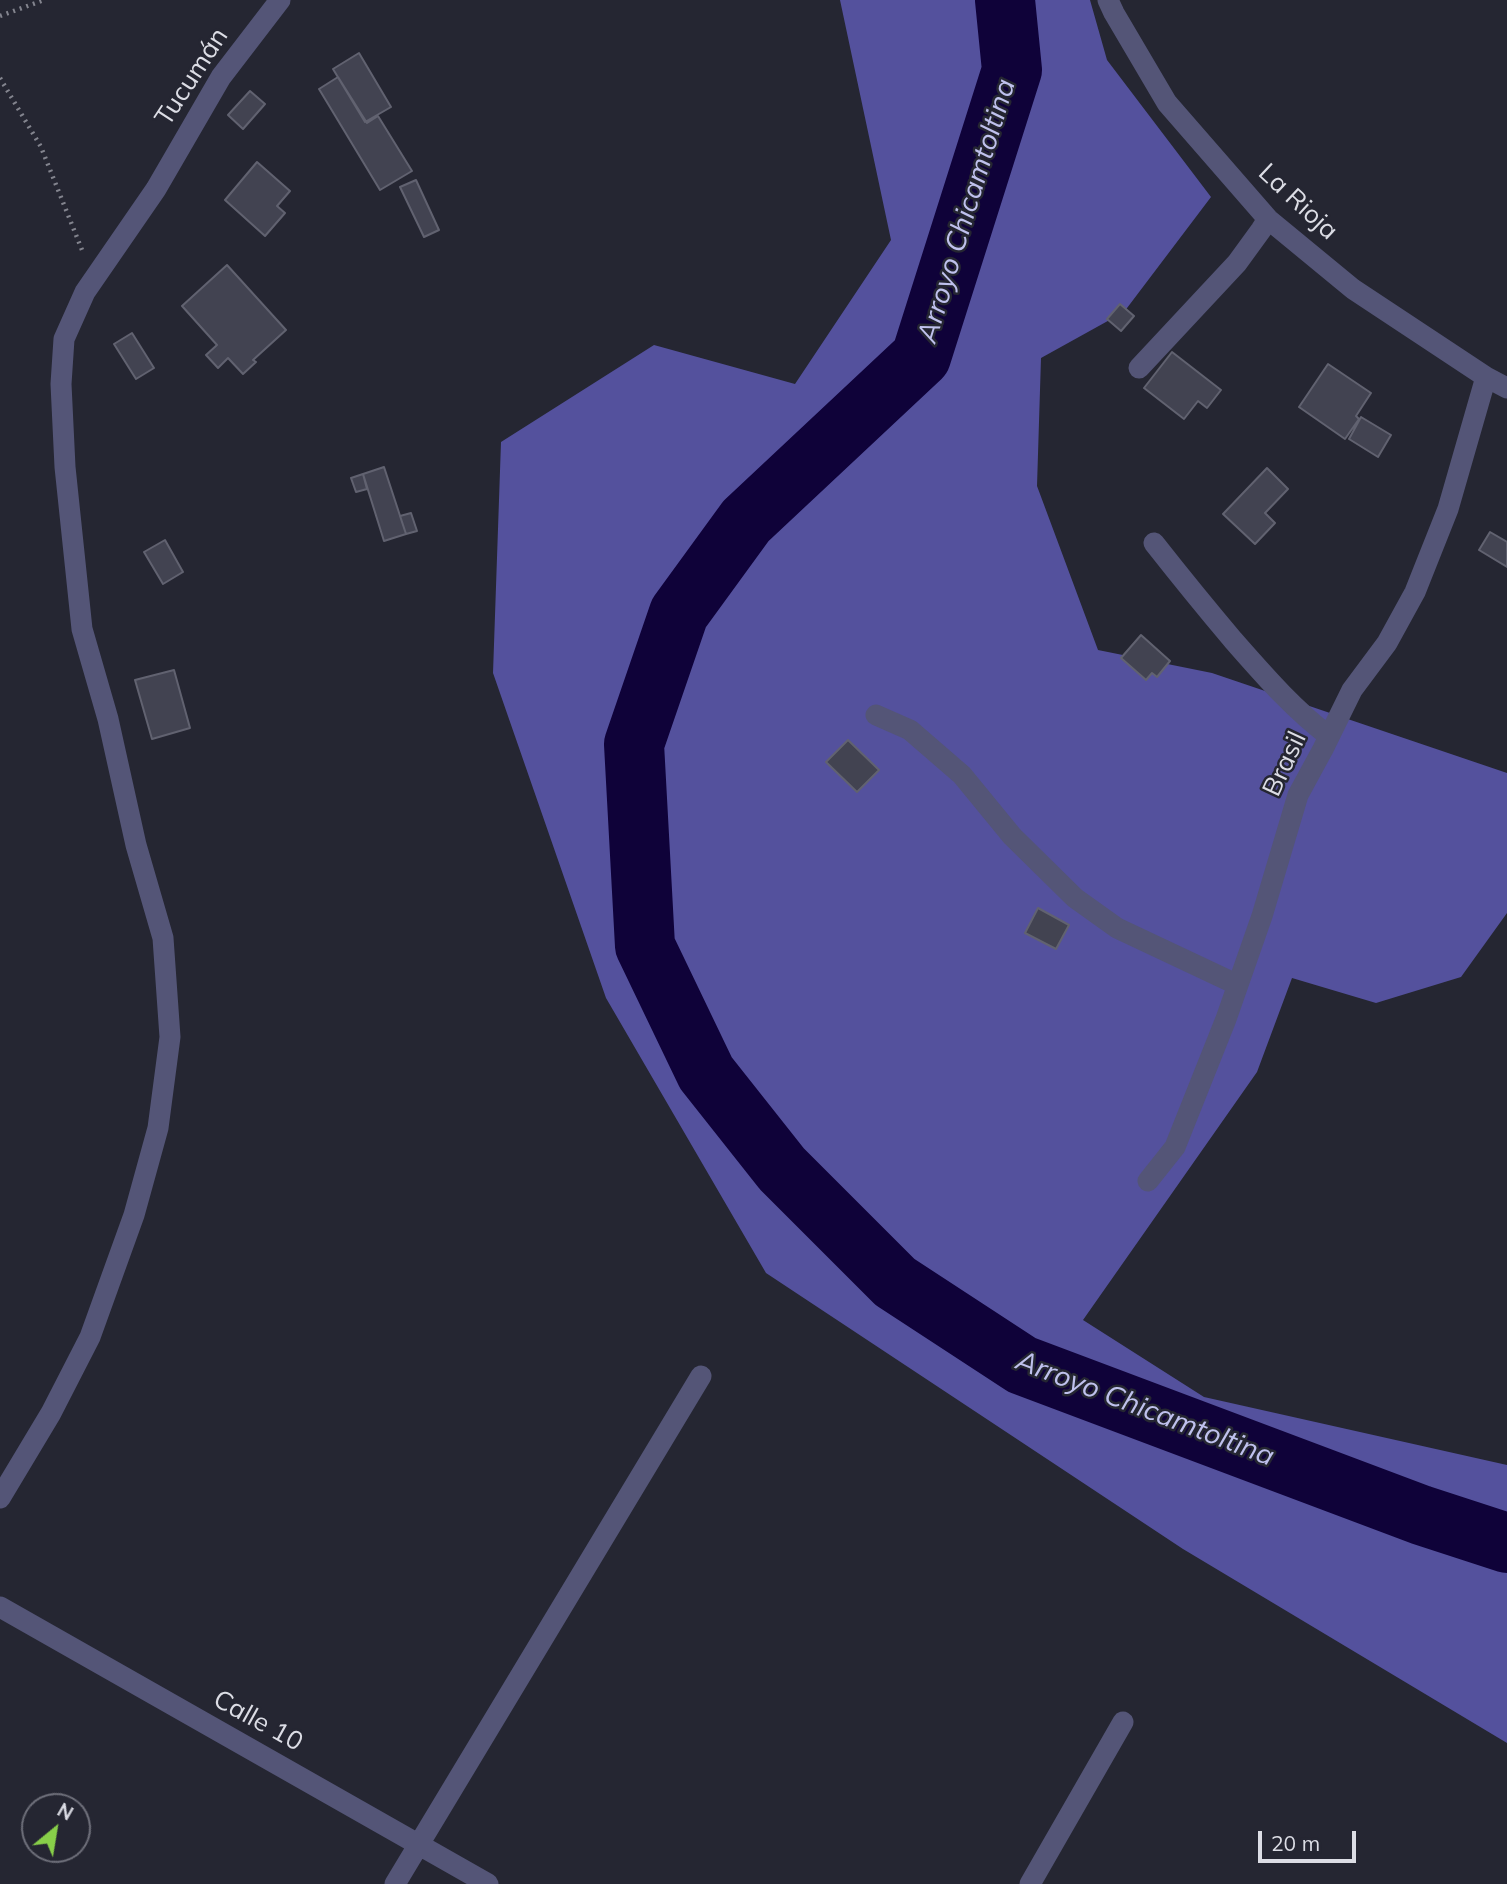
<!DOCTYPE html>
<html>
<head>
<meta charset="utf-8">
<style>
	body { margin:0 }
	#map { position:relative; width:1507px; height:1884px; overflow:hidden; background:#252632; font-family:Mulish,sans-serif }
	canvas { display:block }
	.north { position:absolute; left:21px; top:1793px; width:70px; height:70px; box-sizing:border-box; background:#252632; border:2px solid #6e6f7a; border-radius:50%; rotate:30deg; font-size:19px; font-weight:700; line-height:28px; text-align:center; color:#dcdde5 }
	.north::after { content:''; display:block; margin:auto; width:24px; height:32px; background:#88cf49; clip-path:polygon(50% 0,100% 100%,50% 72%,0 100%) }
	.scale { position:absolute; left:1258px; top:1831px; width:98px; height:32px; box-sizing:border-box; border:4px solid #dcdde5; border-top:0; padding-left:9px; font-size:21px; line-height:24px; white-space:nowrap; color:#dcdde5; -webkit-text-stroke:5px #252632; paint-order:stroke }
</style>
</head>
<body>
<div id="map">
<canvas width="1507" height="1884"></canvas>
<div class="north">N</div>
<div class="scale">20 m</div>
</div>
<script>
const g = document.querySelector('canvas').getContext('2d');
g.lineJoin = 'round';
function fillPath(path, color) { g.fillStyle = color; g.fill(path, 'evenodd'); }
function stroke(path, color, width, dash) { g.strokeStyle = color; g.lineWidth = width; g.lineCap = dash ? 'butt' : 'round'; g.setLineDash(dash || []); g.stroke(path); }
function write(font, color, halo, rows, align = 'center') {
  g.font = font + ' Mulish,sans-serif'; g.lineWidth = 5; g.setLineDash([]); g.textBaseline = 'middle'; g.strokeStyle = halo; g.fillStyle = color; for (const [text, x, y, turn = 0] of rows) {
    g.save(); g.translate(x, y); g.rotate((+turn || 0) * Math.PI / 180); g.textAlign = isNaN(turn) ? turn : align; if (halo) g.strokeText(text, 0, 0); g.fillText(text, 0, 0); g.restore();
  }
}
fillPath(new Path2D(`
	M840 0H1090L1107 60 1211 197 1124 312 1041 358 1037 486 1098 650 1212 673 1507 773V913L1461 977 1376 1003 1292 978 1257 1072 1083 1320 1204 1397 1507 1465V1743L1183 1549 766 1273 606 998 493 673 501 442 654 345 795 384 891 240Z`), '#54519d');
stroke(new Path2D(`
	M1005 0 1012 70 921 357 746 521 679 613 634 744 645 946 706 1073 782 1169 895 1282 1022 1365 1421 1515 1507 1543`), '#0f0239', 60);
const building = new Path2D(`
	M359 53 391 107 365 122 333 69Z
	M338 77 367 123 378 116 412 171 380 190 319 89Z
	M250 91 265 104 243 129 228 115Z
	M257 162 290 191 277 206 285 213 265 236 225 200Z
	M416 180 439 230 424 237 400 187Z
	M227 265 286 330 253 360 256 362 243 374 228 358 218 368 206 355 217 345 182 306Z
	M1120 304 1134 316 1121 331 1107 319Z
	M132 333 154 368 136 379 114 344Z
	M1172 352 1221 390 1207 408 1198 401 1184 419 1144 388Z
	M1328 364 1371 393 1356 416 1359 419 1345 439 1299 407Z
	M1361 417 1391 435 1378 457 1349 439Z
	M384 467 406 534 384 541 363 474Z
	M1267 468 1288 489 1265 513 1275 523 1255 544 1223 514Z
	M363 474 367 489 356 492 351 478Z
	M411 513 417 531 406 534 400 516Z
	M1490 532 1507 542V567L1479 550Z
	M165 540 183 572 163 584 144 552Z
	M1141 635 1170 661 1157 677 1152 673 1146 680 1121 658Z
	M174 670 190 728 152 739 135 680Z
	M848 740 879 770 857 792 826 762Z
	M1038 908 1069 925 1056 949 1025 933Z`);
fillPath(building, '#424351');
stroke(building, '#616270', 2);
stroke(new Path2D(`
	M0 16 44 0
	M0 78 41 147 82 250`), '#83848e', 4.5, [2, 5]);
stroke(new Path2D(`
	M1108 0 1114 13 1167 103 1268 219 1353 289 1486 377 1507 388
	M1139 368 1237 263 1261 230 1268 219
	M1154 543C1180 576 1206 608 1233 640 1263 674 1293 709 1329 736
	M876 715 910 730 962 775 1012 836 1075 898 1117 928 1238 985
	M1148 1181 1175 1147 1226 1019 1262 916 1298 795 1323 749 1352 690 1387 643 1415 592 1448 509 1486 377
	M0 1498 51 1413 90 1337 134 1215 158 1128 170 1037 163 938 136 845 108 719 82 629 65 467 61 384 64 339 85 292 156 189 221 77 280 0
	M0 1607 488 1884
	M395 1884 701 1376
	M1030 1884 1123 1722`), '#545577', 21);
write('26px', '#dcdde5', '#252632', [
	["Tucumán",192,77,-57],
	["La Rioja",1298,202,43],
	["Brasil",1285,764,-65],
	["Calle 10",258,1721,29]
]);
write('italic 28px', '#bfc1ed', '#252632', [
	["Arroyo Chicamtoltina",967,211,-73],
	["Arroyo Chicamtoltina",1145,1409,21]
]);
</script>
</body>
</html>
